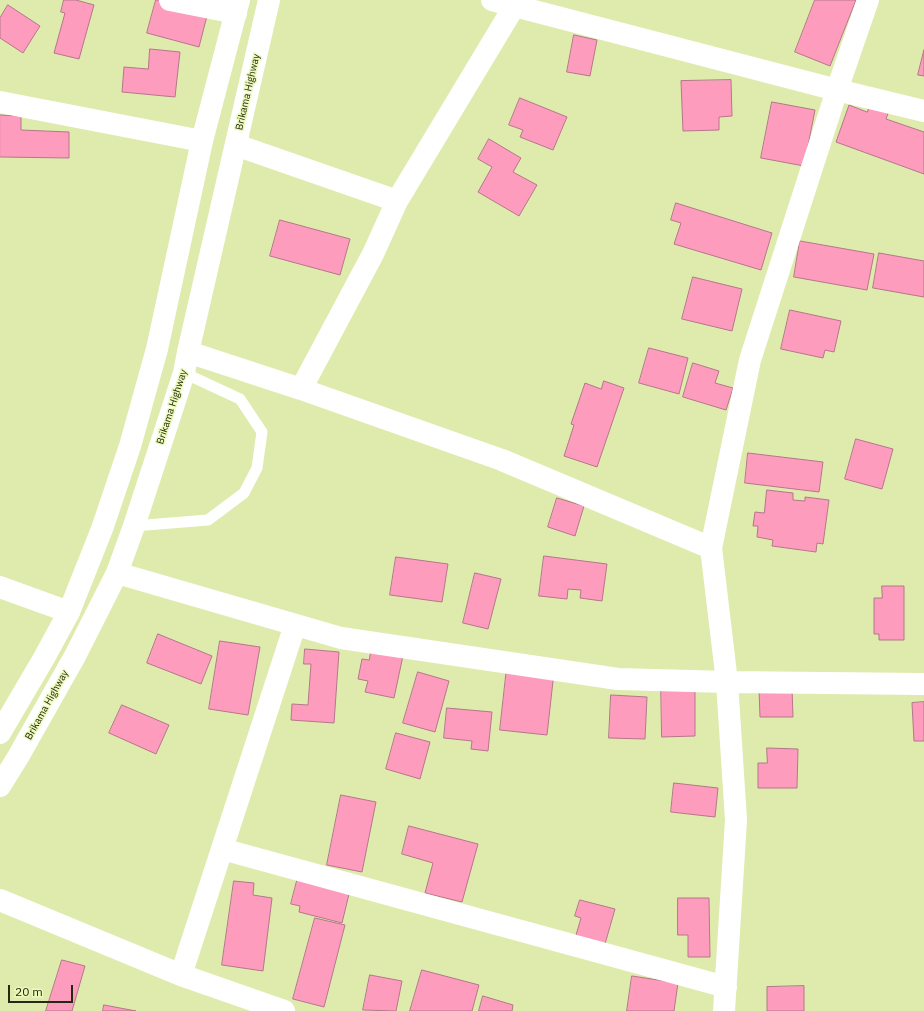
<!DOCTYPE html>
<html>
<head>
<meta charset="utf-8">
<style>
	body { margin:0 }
	#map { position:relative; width:924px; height:1011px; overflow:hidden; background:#deebad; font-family:"IBM Plex Sans",sans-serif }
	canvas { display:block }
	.scale { position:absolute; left:8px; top:985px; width:65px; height:18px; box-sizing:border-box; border:2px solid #252911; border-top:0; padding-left:5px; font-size:12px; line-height:14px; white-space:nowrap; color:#252911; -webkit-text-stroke:3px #ebf9ba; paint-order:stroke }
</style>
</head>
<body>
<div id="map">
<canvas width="924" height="1011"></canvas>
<div class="scale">20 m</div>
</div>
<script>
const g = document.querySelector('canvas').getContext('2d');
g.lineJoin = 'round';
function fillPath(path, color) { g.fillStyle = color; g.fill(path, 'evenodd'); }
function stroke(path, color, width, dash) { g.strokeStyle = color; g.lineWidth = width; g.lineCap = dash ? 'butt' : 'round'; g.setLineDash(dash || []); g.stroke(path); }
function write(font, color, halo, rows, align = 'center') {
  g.font = font + ' "IBM Plex Sans",sans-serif'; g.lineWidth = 3; g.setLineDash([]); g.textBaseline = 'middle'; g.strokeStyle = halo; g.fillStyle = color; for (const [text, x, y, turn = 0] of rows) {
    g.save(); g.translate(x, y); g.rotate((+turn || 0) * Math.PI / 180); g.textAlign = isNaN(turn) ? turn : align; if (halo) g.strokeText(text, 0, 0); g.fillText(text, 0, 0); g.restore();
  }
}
const building = new Path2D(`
	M64 0H76L94 5 79 59 54 53 65 13 61 12Z
	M156 0H163L208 12 199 47 147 33Z
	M815 0H856L830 66 795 52Z
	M8 5 40 26 23 53 0 38V18Z
	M574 35 597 40 590 76 567 72Z
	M150 49 180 52 175 97 122 92 124 67 148 69Z
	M924 50V76L918 75Z
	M731 80 732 116 719 117V130L683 131 681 81Z
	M520 98 567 117 553 150 520 137 523 130 509 125Z
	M871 101 890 108 886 119 924 132V174L836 142 849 105 867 112Z
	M772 102 815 110 804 166 761 158Z
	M0 115 21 116V130L69 132V158L0 157Z
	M489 139 521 158 513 172 537 185 519 216 478 192 492 167 478 159Z
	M676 203 772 233 761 270 674 244 681 223 671 220Z
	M280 220 350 239 340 275 270 256Z
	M800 241 874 254 867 290 794 277Z
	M879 253 924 261V297L873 288Z
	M693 277 742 289 732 331 682 319Z
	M790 310 841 321 834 352 825 350 823 358 781 349Z
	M649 348 688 358 679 394 639 383Z
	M693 363 719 371 715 383 733 388 726 410 683 397Z
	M604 381 624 388 597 467 564 456 574 425 571 424 585 383 601 389Z
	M856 439 893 449 882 489 845 479Z
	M748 453 823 462 819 492 745 483Z
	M767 490 793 493V500L805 501V497L829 500 823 544 817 543 816 552 772 546 773 540 757 537 758 526H753L755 512 764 513Z
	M557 498 584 506 575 536 548 527Z
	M544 556 607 564 602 601 580 598 581 590 568 589 567 599 539 596Z
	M396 557 448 564 442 602 390 595Z
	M475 573 501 579 488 629 463 623Z
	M882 586H904V640H879V634H874V598H882Z
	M158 634 212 656 201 684 147 663Z
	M220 641 260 647 248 715 209 709Z
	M372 644 404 651 394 698 365 692 368 681 358 679 362 659 369 660Z
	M305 649 339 652 334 723 291 720 292 704 308 705 311 664H304Z
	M507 667 554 672 547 735 500 730Z
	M418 672 449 681 435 732 403 723Z
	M661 683H695V736L662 737Z
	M792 688 793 717H760L759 689Z
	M611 695 647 697 645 739 609 738Z
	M924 702V741H914L912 703Z
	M122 705 169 725 156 754 109 733Z
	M447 708 492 712 488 751 471 749 472 741 444 738Z
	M396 733 430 742 420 779 386 769Z
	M767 748 798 749 797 788H758V763H767Z
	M674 783 718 788 715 817 671 812Z
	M341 795 376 802 362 872 327 865Z
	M409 826 478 844 462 902 425 893 433 863 402 854Z
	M298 877 350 890 342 923 299 912 300 906 291 904Z
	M234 881 254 883 253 895 272 898 263 971 222 965Z
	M678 898H709L710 957H688V935H678Z
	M580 900 615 909 605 944 576 935 581 918 575 916Z
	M315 918 345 925 324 1007 293 999Z
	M62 960 85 966 72 1011H46Z
	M422 970 479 985 472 1011H410Z
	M370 975 402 981 396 1011 363 1010Z
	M632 976 678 983 674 1011H627Z
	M804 986V1011H767V987Z
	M483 996 513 1005 512 1011H479Z
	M104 1005 136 1011H103Z`);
fillPath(building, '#fe9cbd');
stroke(building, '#b4768a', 1);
stroke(new Path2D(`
	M134 526 208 520 244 493 257 468 262 432 240 399 184 373`), '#fff', 11);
stroke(new Path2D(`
	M170 0 236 13
	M492 0 837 90 924 111
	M0 102 202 141
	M236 145 397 201
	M188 352 301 389 502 460 711 548
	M301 389 373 254 397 201 518 0
	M117 573 341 638 618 679 727 682 924 684
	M0 587 69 612
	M295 625 222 849 726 987
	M0 900 181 975 284 1011
	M181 975 222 849
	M724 1011 736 820 727 682 711 548 750 360 837 90 868 0`), '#fff', 22);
stroke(new Path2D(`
	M0 733 44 658 69 612 102 529 130 446 157 349 202 141 239 0
	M0 786 18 757 75 656 117 573 134 526 184 373 188 352 269 0`), '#fff', 22);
write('10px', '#252911', '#ebf9ba', [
	["Brikama Highway",248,92,-77],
	["Brikama Highway",172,407,-72],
	["Brikama Highway",47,705,-61]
]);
</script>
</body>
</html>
